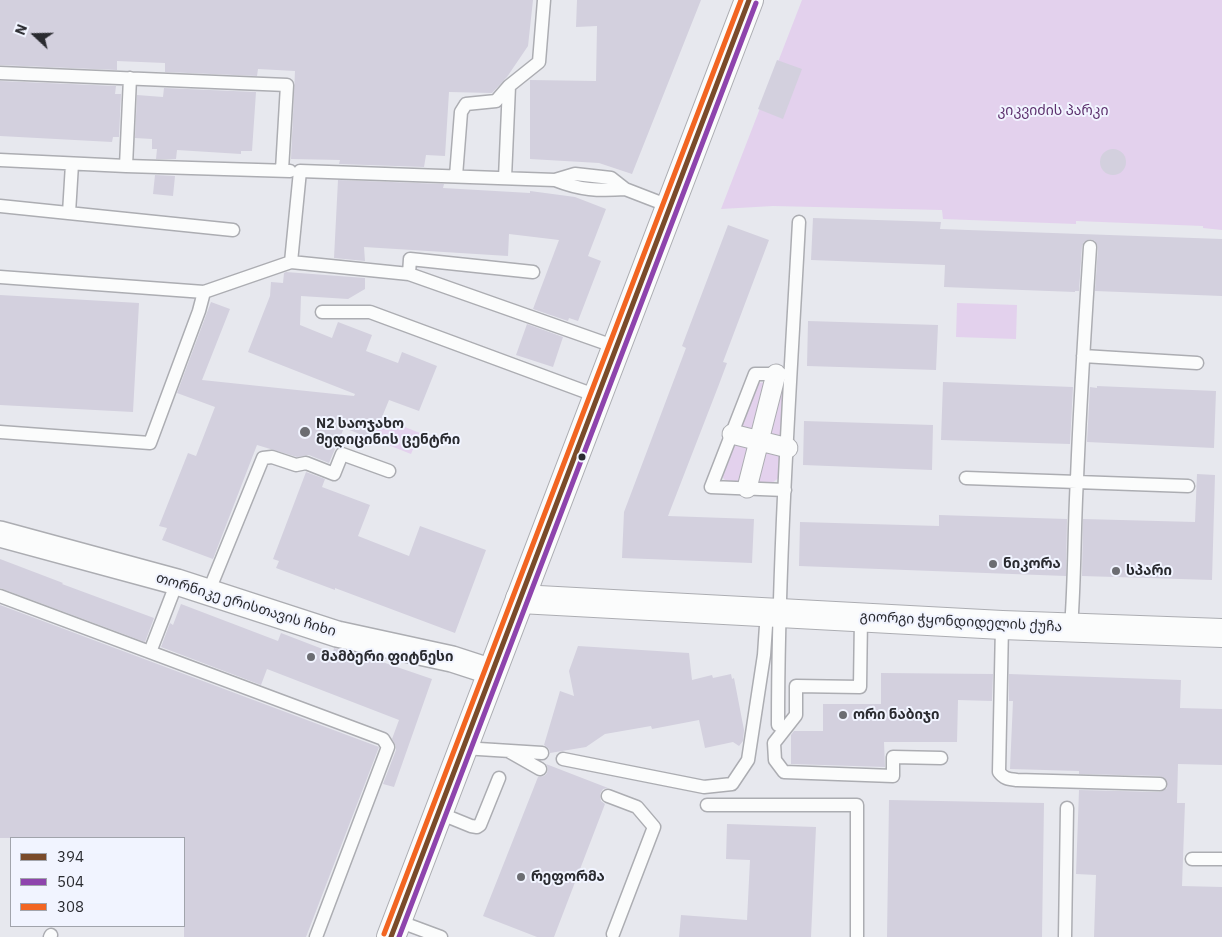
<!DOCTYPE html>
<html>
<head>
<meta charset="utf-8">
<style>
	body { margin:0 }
	#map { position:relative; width:1222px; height:937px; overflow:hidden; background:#e7e8ee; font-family:"IBM Plex Sans",sans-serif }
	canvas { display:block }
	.legend { position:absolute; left:10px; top:837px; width:175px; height:90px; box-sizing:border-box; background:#f1f4ff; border:1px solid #a1a4ac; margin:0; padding:6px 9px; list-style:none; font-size:15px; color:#2a2b30 }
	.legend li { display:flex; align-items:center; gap:10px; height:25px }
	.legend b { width:25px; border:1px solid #a1a4ac }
	.north { position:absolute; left:10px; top:10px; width:50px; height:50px; -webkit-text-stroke:4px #f1f4ff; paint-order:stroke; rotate:291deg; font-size:14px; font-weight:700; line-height:20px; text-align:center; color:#2a2b30 }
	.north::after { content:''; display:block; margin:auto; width:18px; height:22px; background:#2a2b30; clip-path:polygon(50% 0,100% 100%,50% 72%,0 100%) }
</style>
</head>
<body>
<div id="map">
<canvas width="1222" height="937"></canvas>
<ul class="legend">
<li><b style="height:6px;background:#7a4b2a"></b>394</li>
<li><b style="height:6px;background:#8e44ad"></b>504</li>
<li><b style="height:6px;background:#f26522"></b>308</li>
</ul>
<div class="north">N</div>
</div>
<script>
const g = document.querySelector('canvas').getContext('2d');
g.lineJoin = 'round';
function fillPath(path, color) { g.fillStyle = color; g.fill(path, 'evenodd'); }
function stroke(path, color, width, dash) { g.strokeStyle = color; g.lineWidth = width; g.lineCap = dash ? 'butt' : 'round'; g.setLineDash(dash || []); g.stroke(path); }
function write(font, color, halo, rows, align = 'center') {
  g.font = font + ' "IBM Plex Sans","Noto Sans Georgian",sans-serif'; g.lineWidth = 4; g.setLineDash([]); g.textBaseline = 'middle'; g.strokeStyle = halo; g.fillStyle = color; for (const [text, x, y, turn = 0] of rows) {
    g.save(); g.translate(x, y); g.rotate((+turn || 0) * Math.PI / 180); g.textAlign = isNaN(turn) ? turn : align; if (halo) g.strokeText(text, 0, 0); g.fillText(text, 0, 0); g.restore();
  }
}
fillPath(new Path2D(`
	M802 0H1222V230L1203 228V226L1076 221V224L943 219 942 210 773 206 721 209Z
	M957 303 1017 305 1016 339 956 337Z
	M771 381 781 385 783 391 780 477 772 483 726 481 723 478V474L751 396 759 383Z
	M382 418 420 433 411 454 373 439Z`), '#e3d1ed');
fillPath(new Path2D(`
	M0 0H533L528 46 507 77 492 93 449 92 445 156 426 155 424 167 339 164 340 160 291 159 295 71 258 69 257 76 165 72V63L117 61V70L0 65Z
	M577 0H701L632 174 599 163 530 159V80L596 81 597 26 576 27Z
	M777 60 802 69 783 119 758 109Z
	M0 81 116 86 115 94H121L119 137H113L112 142 0 136Z
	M164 88 256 92 252 151H241V154L177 150 176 159H156L157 149H152V139L135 138 137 95 163 97Z
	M1100 162a13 13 0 1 1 26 0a13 13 0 1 1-26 0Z
	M155 175 175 176 173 196 153 194Z
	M338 180 444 184 443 188 530 193V191L575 197 606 209 588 256 601 261 578 321 569 318 568 321 533 309 559 240 509 234 508 256 364 247 365 261 334 258Z
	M813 218 941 222 940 229 1222 239V296L1095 291 1098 247 1095 241 1090 239 1084 242 1082 246 1079 291H1075V292L944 287 945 265 811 260Z
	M728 225 769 240 723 362 727 363 718 387 668 516 754 519 752 563 622 558 624 512 686 348 682 346Z
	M286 272 365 278V289L348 299 301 296 300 325 332 338 338 322 372 335 366 351 398 363 402 352 437 366 419 411 389 400 373 439 344 428 329 463 309 455 297 457 257 445 213 559 162 540 167 528 159 526 188 453 196 456 215 407 177 393 211 302 230 309 202 380 354 396 355 394 248 352 270 296 271 282 283 283 284 273Z
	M0 295 139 303 133 412 0 405Z
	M808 321 938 325 936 370 807 366Z
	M527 324 563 337 553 367 516 355Z
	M943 382 1073 387 1070 444 941 440Z
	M1097 386 1216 391 1214 448 1087 442 1090 387 1097 388Z
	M804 421 933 425 932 470 803 465Z
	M306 472 325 479 322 487 370 505 358 536 409 556 420 526 486 550 455 633 335 588V590L276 568 279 561 273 559Z
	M1197 474 1215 475 1212 580 1082 576 1083 519 1195 522Z
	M939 515 1067 519 1066 576 799 566 800 522 939 526Z
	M0 559 63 583 62 584 154 618 145 642 0 588Z
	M181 604 278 641 281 633 333 653 334 648 359 654 432 679 394 787 383 784 396 750V746L392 739 399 720 267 669 261 685 161 647 170 623 173 625Z
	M0 605 379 747 306 937H184V838H0Z
	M578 646 689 653 692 680 712 675 713 678 731 674 732 679 734 678 744 730 743 741 739 746 733 742 705 748 699 720 652 729 651 726 605 734 586 747 550 753 549 749 544 745 560 691 574 696 569 671Z
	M881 673 993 674 992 701 958 700 957 742H884L885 767 791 764V735L794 731H823V704H881Z
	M1009 674 1181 680 1180 708 1222 709V765L1178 764 1177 803H1185L1182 886 1222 887V937H1094L1096 875 1076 874 1079 790 1160 792 1167 788V781L1160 776 1079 774V771L1010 769 1013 701H1009Z
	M546 764 608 788 603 789 600 794 601 801 605 804 554 937H537L483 916 538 777 544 776 547 773 548 768Z
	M889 800 1044 803 1042 937H887Z
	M727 824 816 827 811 937H679L681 915 747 920 750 860 726 859Z`), '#d3d0de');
const service = new Path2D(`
	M0 73 287 85 282 170
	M0 160 126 166 290 171
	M126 166 130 78
	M456 176 461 112 466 104 496 101 509 86
	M505 178 509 86 539 62 544 0
	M555 180 575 174 611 178 625 189 669 206
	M0 206 233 230
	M69 213 72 164
	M291 262 409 274 410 259 533 272
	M409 274 616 347
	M0 277 204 292 291 262 300 171 555 180C580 190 598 191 625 189
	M322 312H370L597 396
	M1083 356 1197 363
	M781 374H755L711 487 785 490
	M0 432 150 443 199 311 204 292
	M966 478 1188 486
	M208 593 263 458 272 457 296 465 306 463 334 474 342 454 389 471
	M0 596 383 739 388 747 316 937
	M861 617 860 687 796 686V715L774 743 775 760 784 772 893 776V757L941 758
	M1002 625 999 772C1004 779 1009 779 1017 780L1160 784
	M1071 627C1075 577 1074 528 1077 479 1080 401 1085 324 1090 247
	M150 652 177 582
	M778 725C778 557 790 390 799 222
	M463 748 542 753
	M510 752 540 769
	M563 759 704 787 732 784 748 760 764 655 767 611
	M608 796 637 807 654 827 613 934
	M707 805H857V937
	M439 813 471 826 477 827 480 825 499 778
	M1192 859H1222
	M398 921 441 937
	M50 937 51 935
	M1065 937 1067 808`);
const pedestrian = new Path2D(`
	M732 434 788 448
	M747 488 776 374`);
const minor = new Path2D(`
	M0 534 177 582 337 634 452 659 492 672`);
const tertiary = new Path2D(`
	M520 599 1002 625 1222 633`);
const secondary = new Path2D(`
	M391 937 749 0`);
stroke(service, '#acadb2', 15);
stroke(pedestrian, '#acadb2', 21);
stroke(minor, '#acadb2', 28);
stroke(tertiary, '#acadb2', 30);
stroke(secondary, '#acadb2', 30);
stroke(service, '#fbfcfc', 12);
stroke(pedestrian, '#fbfcfc', 19);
stroke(minor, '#fbfcfc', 25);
stroke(tertiary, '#fbfcfc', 28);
stroke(secondary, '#fbfcfc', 28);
stroke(new Path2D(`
	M391 937 749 0`), '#7a4b2a', 5);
stroke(new Path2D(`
	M399 937 756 3`), '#8e44ad', 5);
stroke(new Path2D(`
	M384 934 741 0`), '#f26522', 5);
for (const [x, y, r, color] of [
	[305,432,6,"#6c6d72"],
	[582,457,4.5,"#2a2b30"],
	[993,564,5,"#6c6d72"],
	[1116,571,5,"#6c6d72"],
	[311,657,5,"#6c6d72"],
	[843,715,5,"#6c6d72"],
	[521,877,5,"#6c6d72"]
]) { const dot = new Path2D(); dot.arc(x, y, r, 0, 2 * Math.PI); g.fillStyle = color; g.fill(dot); stroke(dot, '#f1f4ff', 2); }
write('14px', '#5d316e', '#f1f4ff', [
	["კიკვიძის პარკი",1053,111]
]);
write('bold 14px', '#2a2b30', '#f1f4ff', [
	["N2 საოჯახო",316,424],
	["მედიცინის ცენტრი",316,440],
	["ნიკორა",1003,564],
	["სპარი",1126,571],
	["მამბერი ფიტნესი",321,657],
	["ორი ნაბიჯი",853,715],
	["რეფორმა",531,877]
], 'left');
write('14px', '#2a2b30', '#f1f4ff', [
	["თორნიკე ერისთავის ჩიხი",246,605,17],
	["გიორგი ჭყონდიდელის ქუჩა",961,622,3]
]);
</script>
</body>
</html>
